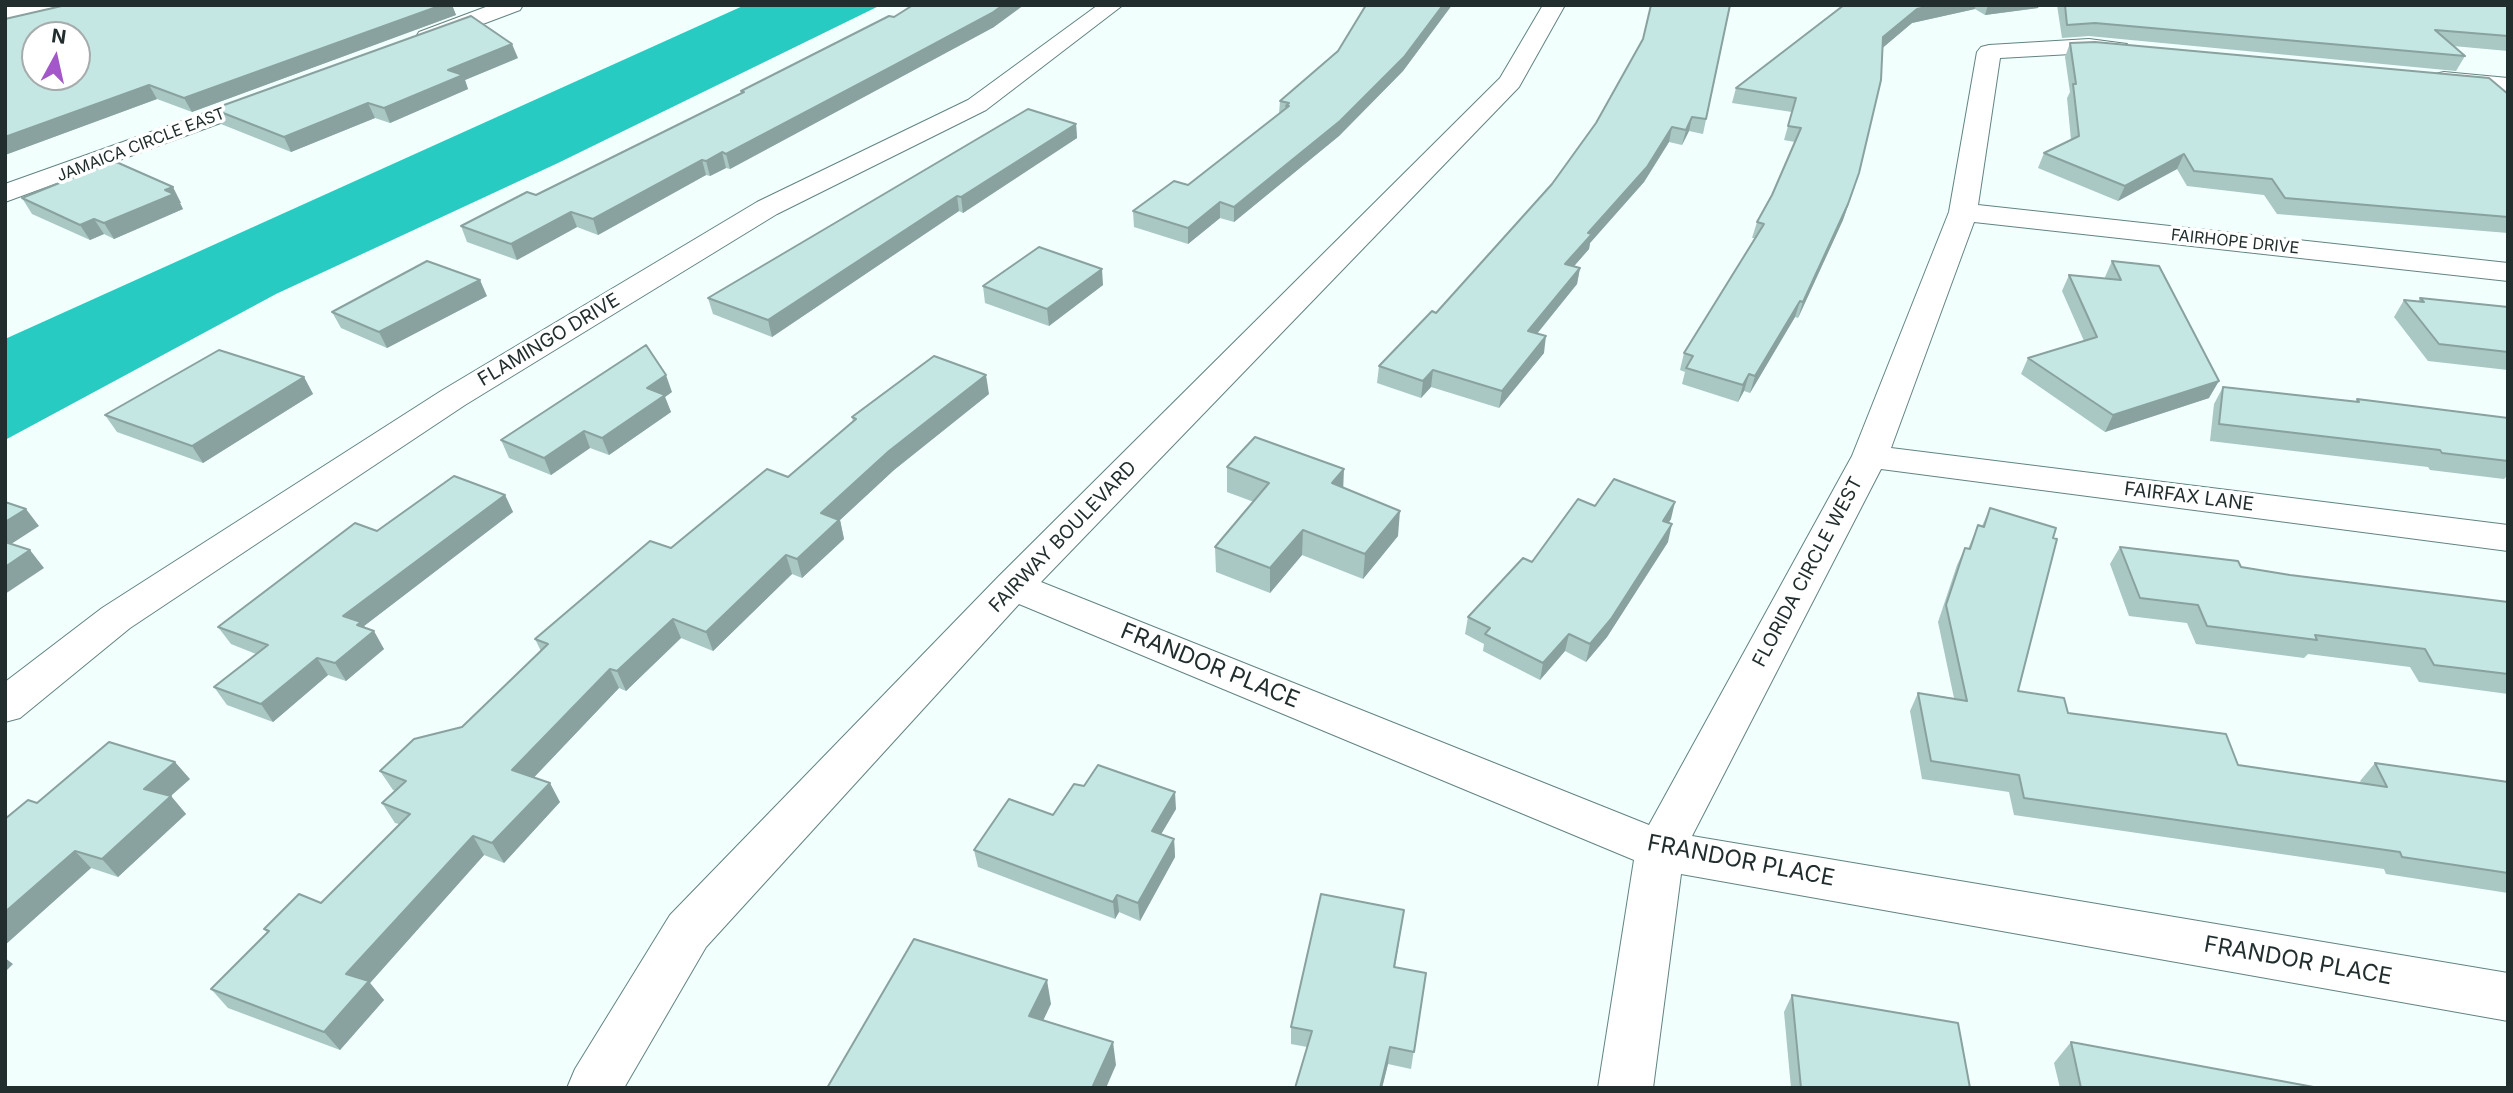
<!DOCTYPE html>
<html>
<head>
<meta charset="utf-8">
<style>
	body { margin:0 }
	#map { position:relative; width:2513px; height:1093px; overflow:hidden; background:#f1fffd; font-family:Inter,sans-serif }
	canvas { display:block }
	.frame { position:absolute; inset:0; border:7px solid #212e2d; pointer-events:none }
	.north { position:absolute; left:21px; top:21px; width:70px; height:70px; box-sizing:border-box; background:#fff; border:2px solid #a6abab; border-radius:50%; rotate:8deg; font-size:19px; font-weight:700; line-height:28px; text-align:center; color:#212e2d }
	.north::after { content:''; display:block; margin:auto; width:24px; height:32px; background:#a357c9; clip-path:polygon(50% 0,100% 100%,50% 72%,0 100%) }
</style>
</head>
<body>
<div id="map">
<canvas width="2513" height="1093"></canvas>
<div class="frame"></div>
<div class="north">N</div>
</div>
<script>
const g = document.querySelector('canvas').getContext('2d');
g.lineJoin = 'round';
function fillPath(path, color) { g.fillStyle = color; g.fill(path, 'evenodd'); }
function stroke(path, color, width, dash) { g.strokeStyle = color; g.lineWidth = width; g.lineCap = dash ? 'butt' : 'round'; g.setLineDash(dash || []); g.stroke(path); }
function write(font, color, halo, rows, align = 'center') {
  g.font = font + ' Inter,sans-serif'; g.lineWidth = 7; g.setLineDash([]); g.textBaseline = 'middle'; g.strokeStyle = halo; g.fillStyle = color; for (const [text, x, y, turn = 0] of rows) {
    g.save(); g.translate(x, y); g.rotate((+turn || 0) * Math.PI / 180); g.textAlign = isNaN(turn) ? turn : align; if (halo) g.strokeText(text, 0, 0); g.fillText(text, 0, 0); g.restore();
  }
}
fillPath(new Path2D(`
	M745 5H881L558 163 276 294 5 440V339Z`), '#28cbc1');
const street = new Path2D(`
	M54 5 51 10 5 20V6Z
	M491 5H523L520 10 435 42H419L416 37 419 32Z
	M1098 5H1123L986 110 777 214 465 405 130 628 20 718 5 722V682L102 608 441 391 757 202 968 100Z
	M1543 5H1565L1519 87 1041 582 1649 825 1852 456 1949 212 1977 52 1981 47 1989 45 2089 39 2127 44 2131 49 2127 54 2119 56 2089 53 2000 58 1978 205 2508 263V281L1974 222 1891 448 2508 525V551L1881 469 1692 836 2508 973V1021L1681 874 1653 1088H1598L1634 860 1019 604 706 947 624 1088H567L575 1069 670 915 999 576 1500 78Z
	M2444 72 2508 78V92L2435 84 2432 79 2435 74Z
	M266 91 275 93 278 98 275 103 5 202V184Z`);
stroke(street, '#638480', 2);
fillPath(street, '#fff');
fillPath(new Path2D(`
	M66 5H452L456 15 192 112 157 99 5 155V19Z
	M1366 5H1452L1403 71 1339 136 1234 222 1220 218 1188 244 1134 227 1133 211 1188 185 1279 114 1280 101 1338 51Z
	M1730 5 1703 134 1689 131 1682 145 1669 142 1644 182 1590 243 1589 249 1574 266 1580 268 1577 284 1537 334 1544 353 1499 408 1431 387 1421 398 1377 383 1379 366 1436 313 1552 184 1596 123 1643 39Z
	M1844 5H2039L2038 8 1985 15 1975 9 1912 23 1882 48 1854 189 1843 220 1798 318 1795 317 1750 393 1744 391 1738 402 1682 384 1685 372 1680 370 1684 353 1755 238H1752L1757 222 1772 195 1795 142 1784 140 1792 112 1732 103 1736 88Z
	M2057 5H2508V51L2453 46 2465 56 2456 71 2089 36 2062 38Z
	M894 17 994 27 730 169 726 168 710 176 706 175 598 235 577 227 517 260 467 242 461 226 536 195 741 94V91Z
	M2070 43 2508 94V233L2277 214 2264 195 2187 186 2177 169 2118 201 2038 168 2044 153 2071 140 2067 98 2070 92 2065 57Z
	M518 58 465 80 468 89 390 123 375 118 291 152 221 124 213 109Z
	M1076 124 1077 138 963 213 959 211 772 337 713 314 708 298Z
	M22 198 181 203H180L183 209 114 239 104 234 90 240 32 214Z
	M2112 261 2209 398 2105 432 2021 374 2028 358 2084 341 2062 291 2069 275 2105 279V277Z
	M1103 285 1049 326 985 303 983 286Z
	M487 296 387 348 341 328 332 312Z
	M2420 298 2508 307V370L2428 361 2394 317 2404 300 2418 302Z
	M304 377 313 394 203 463 117 432 105 415Z
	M2223 387 2355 402 2357 399 2508 418V476H2507L2504 479 2430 470 2428 467 2210 441 2214 404Z
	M672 392 665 397 671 412 609 455 590 448 551 475 509 458 501 440Z
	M989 394 894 470 840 520 844 539 802 578 792 574 713 651 681 638 626 691 619 688 534 777 560 802 504 863 484 855 370 983 384 1000 340 1050 228 1008 211 989 267 932 264 929 321 903 399 824 395 823 382 803 395 791 393 790 380 771 462 727 541 651 535 639 671 548 788 477 853 422 852 417Z
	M1227 467 1343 488 1398 536 1363 579 1302 555 1270 593 1216 572 1215 547 1254 502 1227 492Z
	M505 495 513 512 364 626 384 649 346 681 328 675 273 722 227 705 214 687 256 654 231 644 218 627 377 531Z
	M1595 506 1671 519 1668 523V542L1607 637 1586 662 1565 651 1540 680 1483 651 1484 644 1465 634 1468 617Z
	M1990 508 2018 691 2068 713 2238 765 2362 783 2360 781 2375 763 2508 782V893L2386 874 2384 869 2014 815 2009 792 1922 779 1910 711 1918 693 1954 698 1938 622 1957 565 1965 548 1968 549 1978 525 1982 526Z
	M2120 547 2290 575 2508 602V694L2419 682 2410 667 2308 654 2304 658 2196 644 2187 623 2129 616 2110 564Z
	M190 779 171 796 186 814 118 877 91 868 5 945 37 803Z
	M1176 809 1161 834 1174 839 1175 857 1140 921 1119 912 1115 919 978 867 974 850 1053 815Z
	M1404 910 1395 968 1426 973 1411 1069 1388 1064 1382 1088H1295L1307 1047 1291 1044V1027Z
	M1792 995 1970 1088H1791L1784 1012Z
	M2071 1042 2319 1088H2060L2054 1063Z`), '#a9c7c3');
fillPath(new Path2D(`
	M442 5H452L456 15 192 112 184 98Z
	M1003 5H1024L994 27 730 169 726 154Z
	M1443 5H1452L1403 71 1339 136 1234 222V207Z
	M1935 5H1976L1975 9 1912 23 1879 51 1883 37 1917 9Z
	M1988 5H2039L2038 8 1985 15Z
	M512 44 518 58 465 80 468 89 390 123 384 108 448 70Z
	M149 85 157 99 5 155V137Z
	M368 103 375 118 291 152 284 137Z
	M1692 117 1689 131 1682 145 1686 130Z
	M1076 124 1077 138 963 213 961 197Z
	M1672 127 1669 142 1644 182 1590 243 1589 249 1562 280 1565 264 1588 233Z
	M722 152 726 168 710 176 706 161Z
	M2184 154 2177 169 2118 201 2125 186Z
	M702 160 706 175 598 235 593 219Z
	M1859 173 1843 220 1798 318 1803 302Z
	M173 187 181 203H180L183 209 114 239 104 223Z
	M957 196 959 211 772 337 768 320Z
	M1220 202V218L1188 244V228Z
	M571 212 577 227 517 260 511 244Z
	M94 219 104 234 90 240 80 225Z
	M1580 268 1577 284 1526 347 1528 331Z
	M1102 269 1103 285 1049 326 1047 309Z
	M480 280 487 296 387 348 379 332Z
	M1800 301 1795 317 1750 393 1755 376Z
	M1546 336 1544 353 1499 408 1502 391Z
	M1433 370 1431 387 1421 398 1423 381Z
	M1749 374 1744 391 1738 402 1743 385Z
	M666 375 672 392 665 397 671 412 609 455 602 438 647 388Z
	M986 375 989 394 894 470 840 520 844 539 802 578 797 559 821 513 889 451Z
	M304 377 313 394 203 463 192 446Z
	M2219 381 2209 398 2105 432 2113 415Z
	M584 431 590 448 551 475 544 458Z
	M1344 469 1343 493 1332 483Z
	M505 495 513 512 364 626 369 635 374 631 384 649 346 681 335 663 343 616Z
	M1675 502 1671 519 1659 538 1663 521Z
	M26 509 39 526 5 548V522Z
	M1400 511 1398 536 1363 579 1365 554Z
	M1672 524 1668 542 1607 637 1586 662 1590 644Z
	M1303 530 1302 555 1270 593V568Z
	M30 550 44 568 5 594V567Z
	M786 555 792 574 713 651 706 632Z
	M673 619 681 638 626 691 617 671Z
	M1569 634 1565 651 1540 680 1543 663Z
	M317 658 328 675 273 722 261 704Z
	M610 669 619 688 523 789 512 770Z
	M175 762 190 779 159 806 144 789Z
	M550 783 560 802 504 863 492 843Z
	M1175 792 1176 809 1153 848 1152 831Z
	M171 796 186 814 118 877 102 859Z
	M473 836 484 855 370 983 384 1000 340 1050 324 1032 346 974Z
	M1174 839 1175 857 1140 921 1138 903Z
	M75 851 91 868 5 945V912Z
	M1117 895 1119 912 1115 919 1113 902Z
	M5 958 13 964 5 972Z
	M1047 980 1051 1004 1034 1040 1029 1016Z
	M1113 1042 1116 1065 1106 1088H1092Z
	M1390 1047 1388 1064 1382 1088H1380Z`), '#89a29f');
const building = new Path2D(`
	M66 5H442L184 98 149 85 5 137V19ZM35 35H77V77H35Z
	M913 5H1003L992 13 893 66 726 154 722 152 706 161 702 160 593 219 571 212 511 244 461 226 527 192 536 195 744 92 741 91 889 16 894 17Z
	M1366 5H1443L1404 57 1340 121 1234 207 1220 202 1188 228 1133 211 1174 181 1188 185 1289 106H1286L1289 103 1280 101 1338 51Z
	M1651 5H1730L1706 119 1692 117 1686 130 1672 127 1647 167 1588 233 1592 234 1565 264 1580 268 1528 331 1546 336 1502 391 1433 370 1423 381 1379 366 1432 311 1436 313 1552 184 1596 123 1643 39Z
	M1844 5H1935L1917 9 1883 37 1881 80 1859 173 1848 204 1803 302 1800 301 1755 376 1749 374 1743 385 1686 368 1693 356 1684 353 1764 224 1757 222 1772 195 1801 128 1788 126 1796 98 1736 88Z
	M2065 5H2508V36L2435 30 2465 56 2095 23 2067 25Z
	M471 16 512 44 448 70 463 75 384 108 368 103 284 137 213 109Z
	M2095 42 2489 78 2508 94V217L2285 198 2272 179 2194 171 2184 154 2125 186 2044 153 2079 136 2073 84H2076L2070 43Z
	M1028 109 1076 124 961 197 957 196 768 320 708 298Z
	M114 161 173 187 165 190 174 194 104 223 94 219 80 225 22 198Z
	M1039 247 1102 269 1047 309 983 286Z
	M427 261 480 280 379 332 332 312Z
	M2112 261 2159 266 2219 381 2113 415 2028 358 2097 337 2069 275 2121 280Z
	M2420 298 2508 307V352L2439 344 2404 300 2424 302Z
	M646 345 666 375 647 388 665 395 602 438 584 431 544 458 501 440Z
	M219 350 304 377 192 446 105 415Z
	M934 356 986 375 889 451 821 513 839 520 797 559 786 555 706 632 673 619 617 671 610 669 512 770 550 783 492 843 473 836 346 974 369 981 324 1032 211 989 269 931 264 929 299 894 321 903 410 814 382 803 406 781 380 771 414 739 462 727 548 644 535 639 650 541 671 548 767 469 788 477 856 419 852 417Z
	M2223 387 2359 402 2357 399 2508 418V461L2442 453 2440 450 2219 424Z
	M1255 437 1344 469 1332 483 1400 511 1365 554 1303 530 1270 568 1215 547 1269 483 1227 467Z
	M454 476 505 495 343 616 361 622 357 625 374 631 335 663 317 658 261 704 214 687 268 645 218 627 355 523 377 531Z
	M1614 479 1675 502 1663 521 1672 524 1611 619 1590 644 1569 634 1543 663 1485 634 1490 628 1468 617 1523 558 1532 562 1578 499 1595 506Z
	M5 502 26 509 5 522Z
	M1990 508 2056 528 2053 538 2057 539 2018 691 2064 698 2068 713 2226 734 2238 765 2387 787 2375 763 2508 782V873L2402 857 2400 852 2024 798 2019 775 1931 761 1918 693 1967 701 1946 605 1965 548 1970 549 1978 525 1984 527Z
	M5 542 30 550 5 567Z
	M2120 547 2238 561 2241 567 2290 575 2508 602V674L2434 665 2425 649 2315 635 2317 640 2207 626 2198 605 2140 598Z
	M109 742 175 762 144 789 171 796 102 859 75 851 5 912V819L28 800 37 803Z
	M1098 765 1175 792 1152 831 1174 839 1138 903 1117 895 1113 902 974 850 1009 799 1053 815 1074 784 1084 786Z
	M1321 894 1404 910 1394 967 1426 973 1414 1052 1390 1047 1380 1088H1295L1312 1031 1291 1027Z
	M914 939 1047 980 1029 1016 1113 1042 1092 1088H827Z
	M1792 995 1958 1023 1970 1088H1801Z
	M2071 1042 2319 1088H2081Z`);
fillPath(building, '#c4e7e3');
stroke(building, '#89a29f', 2);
write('16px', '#212e2d', '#fff', [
	["JAMAICA CIRCLE EAST",141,145,-21],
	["FAIRHOPE DRIVE",2235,242,6]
]);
write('19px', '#212e2d', '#fff', [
	["FLAMINGO DRIVE",549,340,-31],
	["FAIRFAX LANE",2189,497,7],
	["FAIRWAY BOULEVARD",1063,537,-46],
	["FLORIDA CIRCLE WEST",1808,572,-62]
]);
write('23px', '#212e2d', '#fff', [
	["FRANDOR PLACE",1210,666,22],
	["FRANDOR PLACE",1741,861,11],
	["FRANDOR PLACE",2298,961,10]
]);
</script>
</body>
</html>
